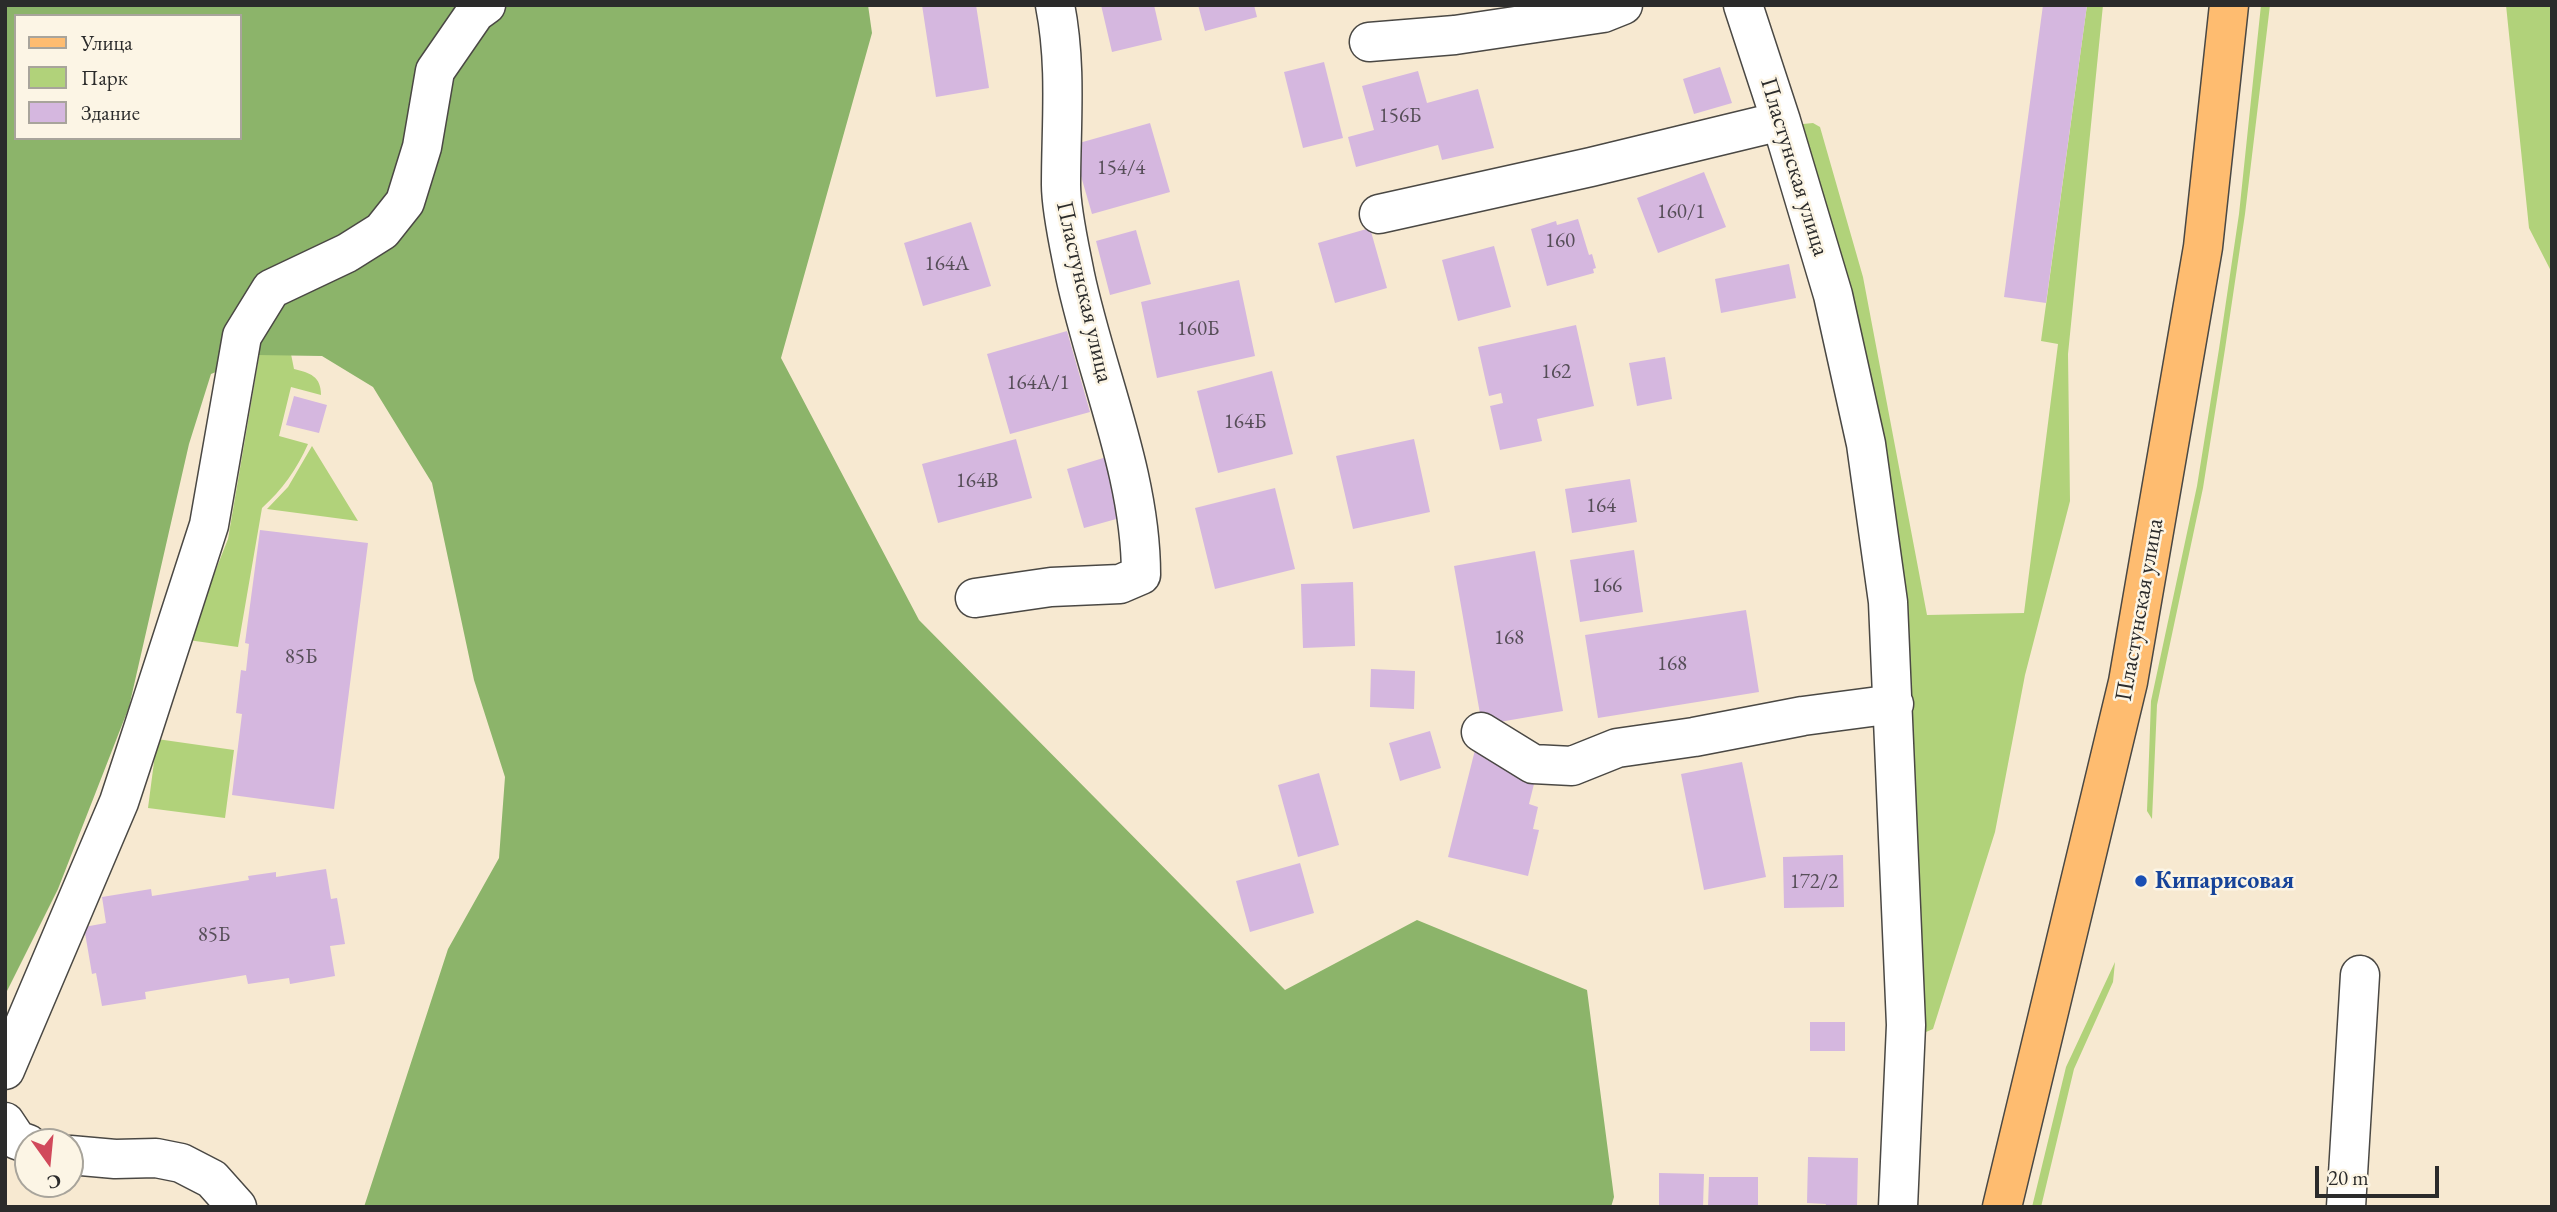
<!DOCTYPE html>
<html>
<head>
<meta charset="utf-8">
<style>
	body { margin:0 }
	#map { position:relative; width:2557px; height:1212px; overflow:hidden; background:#f7e9d1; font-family:"EB Garamond",serif }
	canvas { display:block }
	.frame { position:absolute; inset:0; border:7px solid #2b2b2b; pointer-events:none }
	.legend { position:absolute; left:14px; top:14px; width:228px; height:126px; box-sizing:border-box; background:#fcf5e5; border:2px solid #a8a49b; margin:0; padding:9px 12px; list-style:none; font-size:21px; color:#2b2b2b }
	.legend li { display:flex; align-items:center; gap:14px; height:35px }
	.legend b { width:35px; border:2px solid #a8a49b }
	.north { position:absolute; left:14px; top:1128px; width:70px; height:70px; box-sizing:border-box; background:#fcf5e5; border:2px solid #a8a49b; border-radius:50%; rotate:165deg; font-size:19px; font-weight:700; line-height:28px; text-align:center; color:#2b2b2b }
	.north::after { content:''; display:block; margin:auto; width:24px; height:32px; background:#d1495b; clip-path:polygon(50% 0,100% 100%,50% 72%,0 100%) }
	.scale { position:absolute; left:2315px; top:1166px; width:124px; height:32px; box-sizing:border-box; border:4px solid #2b2b2b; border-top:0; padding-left:9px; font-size:21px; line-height:24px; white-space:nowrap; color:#2b2b2b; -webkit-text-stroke:5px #fcf5e5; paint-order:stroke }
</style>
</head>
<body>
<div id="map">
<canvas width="2557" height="1212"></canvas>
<div class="frame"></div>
<ul class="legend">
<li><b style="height:9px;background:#febc70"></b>Улица</li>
<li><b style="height:19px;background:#b1d27a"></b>Парк</li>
<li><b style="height:19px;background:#d5b7df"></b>Здание</li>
</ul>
<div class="north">С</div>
<div class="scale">20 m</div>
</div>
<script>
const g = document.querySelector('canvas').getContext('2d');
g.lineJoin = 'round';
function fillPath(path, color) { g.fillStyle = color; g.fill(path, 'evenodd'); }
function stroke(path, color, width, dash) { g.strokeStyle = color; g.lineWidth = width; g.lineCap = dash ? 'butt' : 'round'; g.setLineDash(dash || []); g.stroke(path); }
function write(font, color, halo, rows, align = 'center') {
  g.font = font + ' "EB Garamond",serif'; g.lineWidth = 5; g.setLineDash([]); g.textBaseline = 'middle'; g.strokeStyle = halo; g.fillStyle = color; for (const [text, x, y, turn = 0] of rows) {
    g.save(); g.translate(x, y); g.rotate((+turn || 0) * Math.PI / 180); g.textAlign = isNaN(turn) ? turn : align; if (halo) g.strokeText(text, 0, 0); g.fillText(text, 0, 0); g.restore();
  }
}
fillPath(new Path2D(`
	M2087 5H2103L2068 354 2070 501 2025 675 1995 832 1933 1029 1926 1032 1920 1029 1911 724 1797 132 1803 124 1813 123 1820 127 1863 277 1927 615 2024 613 2058 344 2041 341Z
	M2261 5H2270L2245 214 2225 349 2203 488 2157 705 2152 819 2147 811 2151 701 2197 486 2219 349 2239 214Z
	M2506 5H2552V273L2529 228Z
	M289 344 294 369C310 373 321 376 321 395L291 387 279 436 308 444C297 469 282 490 262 508L238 647 188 640 228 539 261 345Z
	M312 446 358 521 267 509 288 487Z
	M157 739 234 750 225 818 148 808Z
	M2115 962 2113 982 2074 1069 2041 1207H2032L2066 1067Z`), '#b1d27a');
fillPath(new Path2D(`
	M5 5H868L872 33 781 358 919 620 1285 990 1417 920 1587 990 1614 1197 1611 1207H364L448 949 499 858 505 777 474 680 432 483 373 387 322 356 257 355 211 374 189 444 129 707 58 889 5 995ZM16 16H240V138H16Z`), '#8cb46a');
fillPath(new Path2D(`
	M922 5H976L989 88 936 97Z
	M1101 5H1154L1162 40 1112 52Z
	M1198 5H1254L1257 17 1205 31Z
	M2043 5H2087L2046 303 2004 297Z
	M1324 62 1343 138 1303 148 1284 72Z
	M1720 67 1732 103 1694 114 1683 79Z
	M1418 71 1427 103 1478 89 1494 148 1442 160 1438 145 1356 167 1348 137 1374 130 1362 86Z
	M1150 123 1170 192 1092 214 1072 145Z
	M1704 172 1726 227 1658 253 1637 198Z
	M1578 219 1589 255 1592 254 1596 268 1593 269 1594 273 1547 286 1531 229 1556 221 1557 225Z
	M971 222 991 286 923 306 904 243Z
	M1370 228 1387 288 1335 303 1318 243Z
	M1136 230 1151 284 1110 295 1096 241Z
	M1494 246 1511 307 1458 321 1442 260Z
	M1789 264 1796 298 1721 313 1715 279Z
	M1239 280 1255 356 1157 378 1141 302Z
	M1576 325 1594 406 1537 419 1542 441 1500 450 1490 406 1503 403 1501 393 1489 396 1478 347Z
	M1067 331 1090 412 1010 434 987 354Z
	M1665 357 1672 399 1637 406 1629 363Z
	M1272 371 1293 454 1218 473 1197 391Z
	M294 396 327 405 319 433 286 425Z
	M1016 439 1032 498 938 523 922 464Z
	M1414 439 1430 512 1353 529 1336 456Z
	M1110 456 1127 516 1084 528 1067 469Z
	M1630 479 1637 522 1572 533 1565 489Z
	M1275 488 1295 569 1215 589 1195 508Z
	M260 530 368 543 334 809 232 795 242 714 236 713 241 670 246 671 249 644 245 643Z
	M1634 550 1643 612 1580 622 1570 560Z
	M1535 551 1563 711 1482 725 1454 566Z
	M1353 582 1355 646 1303 648 1301 584Z
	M1746 610 1759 692 1598 718 1585 635Z
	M1371 669 1415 671 1414 709 1370 707Z
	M1430 731 1441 768 1400 781 1389 743Z
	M1475 750 1537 772 1529 804 1538 807 1533 829 1539 830 1528 876 1448 857Z
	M1742 762 1766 877 1704 890 1681 774Z
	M1319 773 1339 845 1298 857 1278 785Z
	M1843 855 1844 907 1784 908 1783 857Z
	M1300 863 1314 913 1250 932 1236 881Z
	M326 869 331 899 337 898 345 944 330 946 335 976 290 984 289 978 248 984 246 975 145 992 146 999 102 1006 96 973 92 974 84 927 106 923 102 897 151 889 152 896 249 880 248 876 276 872V877Z
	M1810 1022H1845V1051H1810Z
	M1808 1157 1858 1158 1857 1207H1825L1826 1204 1807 1203Z
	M1659 1173 1704 1174 1703 1207H1659Z
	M1709 1177H1758V1207H1708Z`), '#d5b7df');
const minor = new Path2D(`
	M1743 5 1781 121 1833 295 1866 444 1888 602 1906 1025 1898 1207
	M1369 42 1455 35 1603 13 1623 5
	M1379 214 1591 167 1781 121
	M975 598 1051 587 1120 584 1141 575C1141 473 1096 374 1075 275 1070 249 1061 211 1061 185 1061 124 1067 66 1055 5
	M1481 732 1533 764 1572 766 1617 748 1694 737 1803 716 1894 704
	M5 1070 119 802 143 729 209 525 242 336 271 289 347 253 382 231 405 202 422 147 435 71 475 13 486 5
	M5 1122 17 1140 28 1144
	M70 1155 115 1159 156 1158 181 1163 212 1179 237 1207
	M2346 1207 2360 975`);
const major = new Path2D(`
	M2002 1207 2128 682 2203 247 2229 5`);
stroke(minor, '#4a4844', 41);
stroke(major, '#4a4844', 41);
stroke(minor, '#fff', 38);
stroke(major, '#febc70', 38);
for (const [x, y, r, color] of [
	[2141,881,7,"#1a4fb4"]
]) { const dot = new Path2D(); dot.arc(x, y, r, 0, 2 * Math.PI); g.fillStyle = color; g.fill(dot); stroke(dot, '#fcf5e5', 2.5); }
write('21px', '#564e58', null, [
	["156Б",1400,116],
	["154/4",1121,168],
	["160/1",1681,212],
	["160",1560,241],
	["164А",947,264],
	["160Б",1198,329],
	["162",1556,372],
	["164А/1",1038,383],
	["164Б",1245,422],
	["164В",977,481],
	["164",1601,506],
	["166",1607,586],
	["168",1509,638],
	["85Б",301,657],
	["168",1672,664],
	["172/2",1814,882],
	["85Б",214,935]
]);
write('24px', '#2b2b2b', '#fcf5e5', [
	["Пластунская улица",1794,167,73],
	["Пластунская улица",1084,292,77],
	["Пластунская улица",2140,610,-80]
]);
write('bold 24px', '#164399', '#fcf5e5', [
	["Кипарисовая",2155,881]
], 'left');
</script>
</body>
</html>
